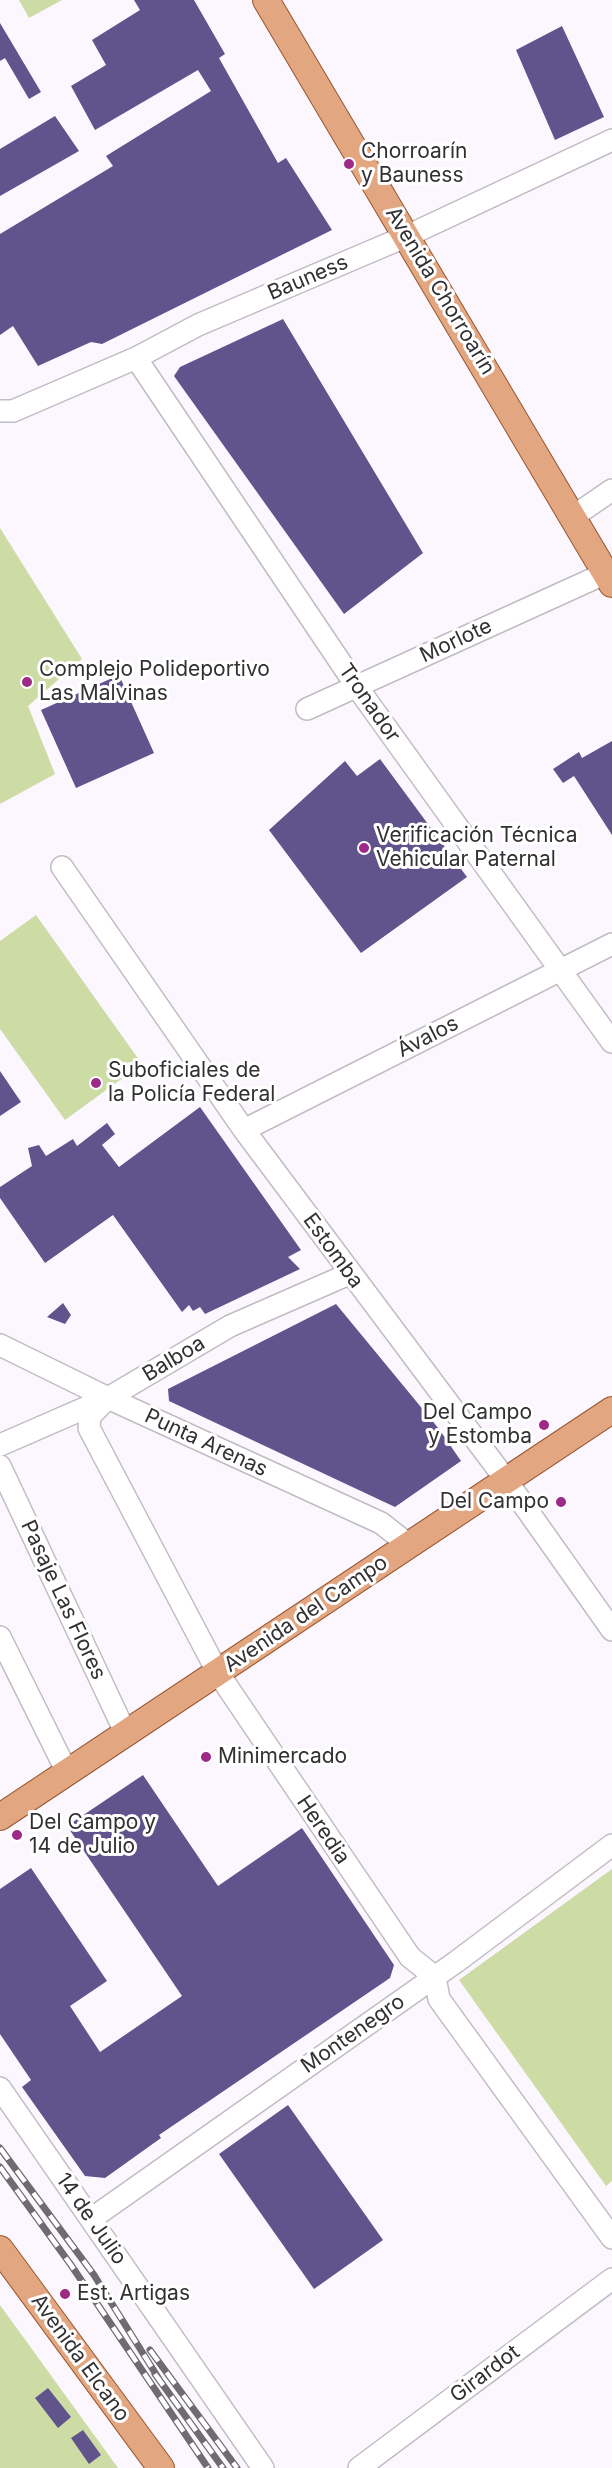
<!DOCTYPE html>
<html>
<head>
<meta charset="utf-8">
<style>
	body { margin:0 }
	canvas { display:block; background:#fcf7ff }
</style>
</head>
<body>
<canvas width="612" height="2468"></canvas>
<script>
const g = document.querySelector('canvas').getContext('2d');
g.lineJoin = 'round';
function fillPath(path, color) { g.fillStyle = color; g.fill(path, 'evenodd'); }
function stroke(path, color, width, dash) { g.strokeStyle = color; g.lineWidth = width; g.lineCap = dash ? 'butt' : 'round'; g.setLineDash(dash || []); g.stroke(path); }
function write(font, color, halo, rows, align = 'center') {
  g.font = font + ' Inter,sans-serif'; g.lineWidth = 6; g.setLineDash([]); g.textBaseline = 'middle'; g.strokeStyle = halo; g.fillStyle = color; for (const [text, x, y, turn = 0] of rows) {
    g.save(); g.translate(x, y); g.rotate((+turn || 0) * Math.PI / 180); g.textAlign = isNaN(turn) ? turn : align; if (halo) g.strokeText(text, 0, 0); g.fillText(text, 0, 0); g.restore();
  }
}
fillPath(new Path2D(`
	M19 0H62L29 18Z
	M0 528 82 659 28 706 55 774 0 804Z
	M36 915 142 1064 65 1120 0 1029V941Z
	M612 1869V2181L606 2186 459 1980Z
	M0 2305 118 2468H0Z`), '#cddba5');
fillPath(new Path2D(`
	M134 0H194L225 54 219 58 278 163 286 158 332 230 102 344 91 342 38 366 13 326 0 335V234L113 166 106 156 211 91 198 70 95 130 71 86 106 65 92 40 140 10Z
	M0 23 41 92 29 99 5 58 0 61Z
	M562 26 604 117 555 140 516 50Z
	M55 116 79 151 0 196V149Z
	M283 319 423 553 344 614 174 376 180 367Z
	M119 675 154 753 76 788 41 710Z
	M612 741V835L574 776 563 783 553 769 579 752 582 758Z
	M380 759 467 877 361 953 269 830 345 761 357 776Z
	M0 1071 21 1102 0 1116Z
	M200 1107 301 1250 288 1257 300 1269 205 1314 200 1307 193 1311 189 1305 182 1312 113 1215 45 1263 0 1198V1187L32 1166 28 1148 39 1145 46 1156 73 1139 77 1146 107 1123 115 1134 102 1145 119 1167Z
	M63 1303 71 1315 65 1324 47 1317Z
	M336 1304 439 1429 461 1461 395 1507 169 1401 168 1389Z
	M143 1775 218 1886 302 1828 394 1965 390 1978 159 2135 161 2138 105 2178 85 2176 22 2087 31 2080 0 2034V1889L31 1868 107 1981 70 2006 100 2052 182 1996 67 1826Z
	M288 2105 383 2240 314 2289 219 2154Z
	M48 2388 71 2417 58 2428 35 2398Z
	M83 2430 101 2455 89 2464 71 2438Z`), '#61538b');
const minor = new Path2D(`
	M136 358 357 687 612 1042
	M0 411H13L136 358 198 325 407 236 612 140
	M574 516 612 490
	M307 709 606 573
	M62 867 244 1130 506 1480 612 1630
	M244 1130 612 944
	M0 1345 108 1398 381 1523 409 1545
	M108 1398 90 1416 89 1428 218 1673 410 1957 435 1977 439 1999 612 2238
	M0 1445 108 1398 230 1326 349 1274
	M0 1466 126 1734
	M0 1637 67 1772
	M0 2088 263 2468
	M91 2219 456 1962 612 1845
	M359 2468 612 2279`);
const major = new Path2D(`
	M266 0 612 584
	M0 1817 612 1410
	M0 2249 161 2468`);
stroke(minor, '#c1bcc3', 24);
stroke(major, '#98562d', 28);
stroke(minor, '#fff', 21);
stroke(major, '#e2a680', 26);
const rail = new Path2D(`
	M0 2148 94 2275 159 2379
	M0 2167 71 2265 208 2468
	M150 2350 237 2468
	M155 2374 223 2468`);
stroke(rail, '#6e6c70', 7);
stroke(rail, '#fff', 4.5, [14]);
for (const [x, y, r, color] of [
	[349,164,6,"#9d2a86"],
	[27,682,6,"#9d2a86"],
	[364,848,6,"#9d2a86"],
	[96,1083,6,"#9d2a86"],
	[544,1425,6,"#9d2a86"],
	[561,1502,6,"#9d2a86"],
	[206,1757,6,"#9d2a86"],
	[17,1835,6,"#9d2a86"],
	[65,2294,6,"#9d2a86"]
]) { const dot = new Path2D(); dot.arc(x, y, r, 0, 2 * Math.PI); g.fillStyle = color; g.fill(dot); stroke(dot, '#fff', 2); }
write('21px', '#313032', '#fff', [
	["Chorroarín",361,152],
	["y Bauness",361,176],
	["Complejo Polideportivo",39,670],
	["Las Malvinas",39,694],
	["Verificación Técnica",376,836],
	["Vehicular Paternal",376,860],
	["Suboficiales de",108,1071],
	["la Policía Federal",108,1095],
	["Del Campo",532,1413,"right"],
	["y Estomba",532,1437,"right"],
	["Del Campo",549,1502,"right"],
	["Minimercado",218,1757],
	["Del Campo y",29,1823],
	["14 de Julio",29,1847],
	["Est. Artigas",77,2294]
], 'left');
write('21px', '#313032', '#fff', [
	["Bauness",308,278,-23],
	["Avenida Chorroarín",440,291,59],
	["Morlote",456,641,-25],
	["Tronador",369,703,55],
	["Ávalos",428,1037,-27],
	["Estomba",333,1251,54],
	["Balboa",174,1359,-31],
	["Punta Arenas",206,1443,25],
	["Pasaje Las Flores",63,1600,65],
	["Avenida del Campo",306,1614,-34],
	["Heredia",323,1830,56],
	["Montenegro",353,2034,-35],
	["14 de Julio",91,2219,55],
	["Avenida Elcano",80,2358,54],
	["Girardot",485,2374,-37]
]);
</script>
</body>
</html>
